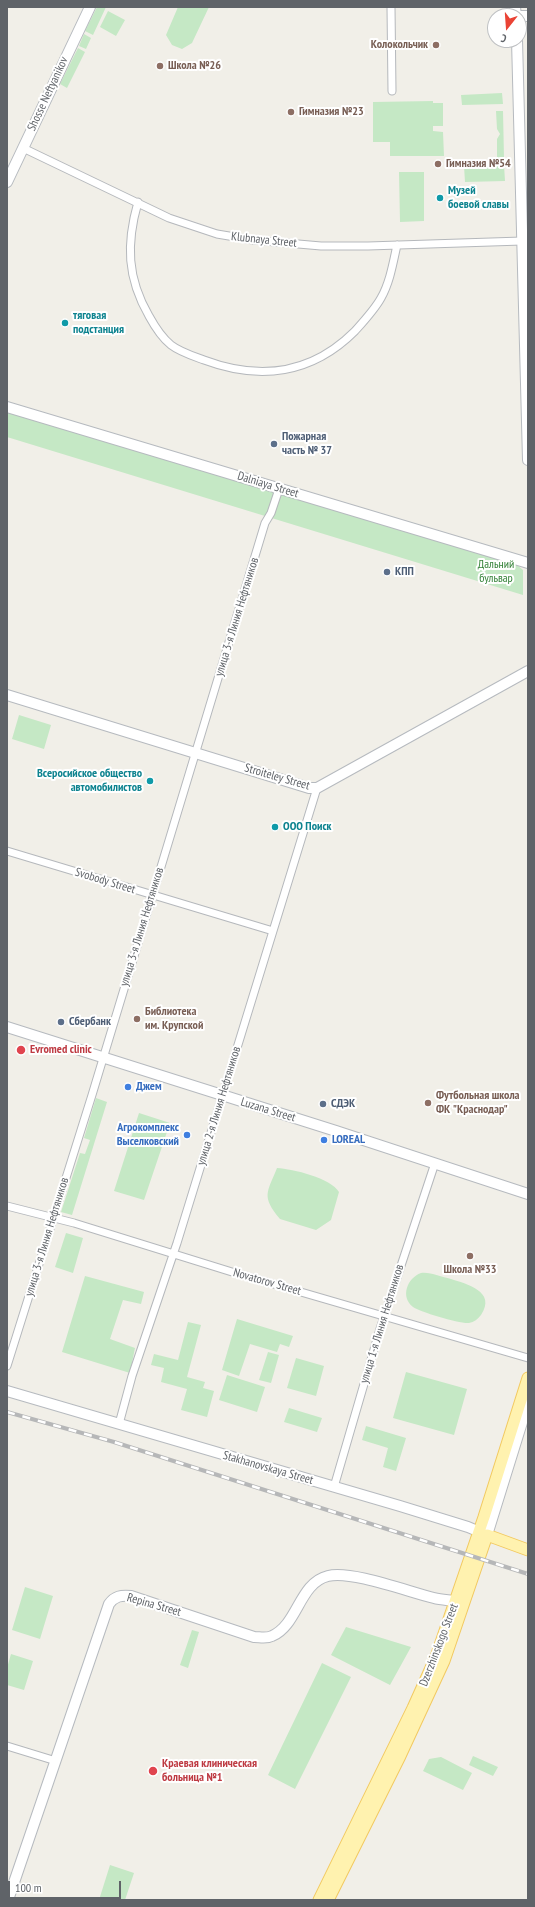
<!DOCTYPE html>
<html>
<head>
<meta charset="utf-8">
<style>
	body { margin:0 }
	#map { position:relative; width:535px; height:1907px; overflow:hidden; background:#f1efe8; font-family:"PT Sans Narrow",sans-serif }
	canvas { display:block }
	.frame { position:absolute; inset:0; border:8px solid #5f6368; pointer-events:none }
	.north { position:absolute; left:487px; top:8px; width:40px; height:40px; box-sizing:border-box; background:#fff; border:1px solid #bfc1c3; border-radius:50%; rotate:197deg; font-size:11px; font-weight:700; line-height:16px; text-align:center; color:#5f6368 }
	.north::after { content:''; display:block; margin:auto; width:14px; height:18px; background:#ea4335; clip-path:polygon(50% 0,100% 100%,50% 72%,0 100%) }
	.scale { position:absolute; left:8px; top:1881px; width:113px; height:18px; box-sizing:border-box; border:2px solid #5f6368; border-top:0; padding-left:5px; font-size:12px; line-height:14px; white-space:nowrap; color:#5f6368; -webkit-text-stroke:3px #fff; paint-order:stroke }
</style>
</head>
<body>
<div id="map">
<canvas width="535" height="1907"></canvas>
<div class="frame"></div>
<div class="north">С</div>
<div class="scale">100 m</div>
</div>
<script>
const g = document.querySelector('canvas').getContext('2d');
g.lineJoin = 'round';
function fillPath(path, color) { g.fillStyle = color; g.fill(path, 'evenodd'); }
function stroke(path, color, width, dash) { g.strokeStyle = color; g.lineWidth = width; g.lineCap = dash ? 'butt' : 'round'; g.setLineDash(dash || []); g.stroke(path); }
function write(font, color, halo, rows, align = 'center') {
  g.font = font + ' "PT Sans Narrow",sans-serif'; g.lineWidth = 4; g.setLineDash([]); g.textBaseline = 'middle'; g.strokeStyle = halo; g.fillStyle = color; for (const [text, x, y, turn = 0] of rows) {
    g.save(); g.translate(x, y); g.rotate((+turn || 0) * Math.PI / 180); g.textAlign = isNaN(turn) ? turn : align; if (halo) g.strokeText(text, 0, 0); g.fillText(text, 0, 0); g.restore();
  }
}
fillPath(new Path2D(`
	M97 7H106L93 35 85 31Z
	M178 7H209L192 43 182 49 172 45 166 35Z
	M108 11 125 20 116 36 100 27Z
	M84 34 91 38 86 49 79 46Z
	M78 48 85 52 67 88 60 84Z
	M502 93 503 104 462 105 461 95Z
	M433 101V103H443V126H433V131L443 132 444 156H390V142H373V102Z
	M496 111H503L504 158H497V139L500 134 497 129Z
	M504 165 505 181 465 182 464 166Z
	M399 172H424V221L400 222Z
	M7 411 516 564 523 570V595L7 437Z
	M19 715 51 725 44 749 12 739Z
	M96 1098 107 1102 72 1215 61 1212 80 1153 85 1154 90 1140 84 1138Z
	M139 1113 170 1123 144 1200 114 1191Z
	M277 1168C293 1169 331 1178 339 1192L331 1220 316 1230 280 1219C261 1196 267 1193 277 1168Z
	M66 1233 83 1238 73 1273 55 1267Z
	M421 1273C431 1272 441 1277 451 1279 466 1284 497 1291 481 1315 478 1319 474 1322 469 1323 460 1324 420 1312 413 1307 400 1297 407 1278 421 1273Z
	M85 1276 144 1292 141 1304 123 1300 110 1339 135 1348 130 1373 62 1352Z
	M237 1319 293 1336 289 1347 280 1344 277 1352 250 1344 239 1376 222 1370Z
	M188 1322 201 1325 187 1377 205 1382 203 1388 214 1391 207 1417 181 1410 187 1389 161 1382 164 1368 151 1365 154 1354 178 1360Z
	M268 1352 279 1355 271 1383 259 1380Z
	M296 1358 324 1366 316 1396 287 1388Z
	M406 1372 467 1389 454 1435 393 1418Z
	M227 1375 265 1387 257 1412 219 1400Z
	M289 1408 322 1418 317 1432 284 1422Z
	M366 1426 406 1438 396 1471 383 1467 388 1448 362 1440Z
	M25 1587 53 1596 40 1639 12 1630Z
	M346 1627 411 1647 390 1685 331 1655Z
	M192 1630 199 1632 188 1668 180 1665Z
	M11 1654 33 1661 24 1690 7 1685V1668Z
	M322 1663 351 1677 295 1789 268 1775Z
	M473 1756 498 1767 493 1776 469 1765Z
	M441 1757 472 1773 463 1790 423 1771 429 1759Z
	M110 1865 134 1873 125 1900H99Z`), '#c5e8c5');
const street = new Path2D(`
	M391 7 392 91
	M23 148 169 218 217 234 253 240 321 246H368L522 241
	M138 202C126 244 127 278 149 316 155 327 161 337 171 345 180 352 193 356 204 360 260 381 312 374 355 331 364 321 375 309 381 298 390 282 393 263 397 245
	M7 851 273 931
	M7 1206 74 1223 232 1272 528 1358
	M7 1366 92 1095 265 523 271 513 279 489
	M119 1424 132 1376 177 1243 317 788
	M334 1487 380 1329 435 1163
	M7 1746 56 1761`);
const secondary = new Path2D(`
	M515 7 516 16
	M519 16H528
	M517 40 528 460
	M7 182 90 7
	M7 407 528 563
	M7 695 309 788H317L528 671
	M7 1027 336 1131 528 1194
	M7 1391 400 1506 468 1527 487 1535 528 1403
	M8 1900 109 1604C115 1596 121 1595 131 1596L254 1637C260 1637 266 1639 272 1636 298 1625 299 1583 328 1576 351 1570 409 1592 434 1598 441 1600 449 1600 455 1601`);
const primary = new Path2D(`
	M319 1900 413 1708 436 1657 484 1517 528 1378
	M328 1900 400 1756 444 1661 487 1535 528 1550`);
stroke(street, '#b5b8bc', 9);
stroke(secondary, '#b6babf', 12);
stroke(primary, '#f2c960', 13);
stroke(street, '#fff', 7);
stroke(secondary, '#fff', 10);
stroke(primary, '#fff2af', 11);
const rail = new Path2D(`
	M7 1412 114 1442 528 1574`);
stroke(rail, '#b6b7b8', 4);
stroke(rail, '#fff', 2.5, [8]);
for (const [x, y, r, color] of [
	[436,45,4,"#8d6e63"],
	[160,66,4,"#8d6e63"],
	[291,112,4,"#8d6e63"],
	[438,164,4,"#8d6e63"],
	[440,198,4,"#0f9aa8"],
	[65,323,4,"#0f9aa8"],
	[274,444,4,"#5c6f8a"],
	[387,572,4,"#5c6f8a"],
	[150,781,4,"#0f9aa8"],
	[275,827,4,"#0f9aa8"],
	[137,1019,4,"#8d6e63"],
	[61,1022,4,"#5c6f8a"],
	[21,1050,5,"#e0444e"],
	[128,1087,4,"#3f7fe0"],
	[428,1103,4,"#8d6e63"],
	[323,1104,4,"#5c6f8a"],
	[187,1135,4,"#3f7fe0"],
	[324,1140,4,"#3f7fe0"],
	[470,1256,4,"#8d6e63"],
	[153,1771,5,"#e0444e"]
]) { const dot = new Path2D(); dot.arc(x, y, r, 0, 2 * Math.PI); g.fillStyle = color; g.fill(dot); stroke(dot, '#fff', 1.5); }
write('bold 12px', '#785e54', '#fff', [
	["Колокольчик",428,45,"right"],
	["Школа №26",168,66],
	["Гимназия №23",299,112],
	["Гимназия №54",446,164],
	["Библиотека",145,1012],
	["им. Крупской",145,1026],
	["Футбольная школа",436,1096],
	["ФК \"Краснодар\"",436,1110],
	["Школа №33",470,1270,"center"]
], 'left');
write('12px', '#5f6368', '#fff', [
	["Shosse Neftyanikov",48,94,-65],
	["Klubnaya Street",264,240,6],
	["Dalniaya Street",268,485,17],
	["улица 3-я Линия Нефтяников",237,617,-73],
	["Stroiteley Street",277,777,16],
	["Svobody Street",105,881,17],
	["улица 3-я Линия Нефтяников",142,927,-73],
	["улица 2-я Линия Нефтяников",219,1106,-73],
	["Luzana Street",268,1110,17],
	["улица 3-я Линия Нефтяников",47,1237,-73],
	["Novatorov Street",267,1282,16],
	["улица 1-я Линия Нефтяников",382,1324,-73],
	["Stakhanovskaya Street",268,1468,16],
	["Repina Street",154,1605,16],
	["Dzerzhinskogo Street",439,1645,-69]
]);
write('bold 12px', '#0d838f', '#fff', [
	["Музей",448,191],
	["боевой славы",448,205],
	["тяговая",73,316],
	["подстанция",73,330],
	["Всеросийское общество",142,774,"right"],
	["автомобилистов",142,788,"right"],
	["ООО Поиск",283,827]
], 'left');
write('bold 12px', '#4e5e75', '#fff', [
	["Пожарная",282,437],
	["часть № 37",282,451],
	["КПП",395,572],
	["Сбербанк",69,1022],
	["СДЭК",331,1104]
], 'left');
write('12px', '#348238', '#fff', [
	["Дальний",496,565],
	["бульвар",496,579]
]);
write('bold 12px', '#be3a42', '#fff', [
	["Evromed clinic",30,1050],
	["Краевая клиническая",162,1764],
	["больница №1",162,1778]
], 'left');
write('bold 12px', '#366cbe', '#fff', [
	["Джем",136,1087],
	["Агрокомплекс",179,1128,"right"],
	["Выселковский",179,1142,"right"],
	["LOREAL",332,1140]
], 'left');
</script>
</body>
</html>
